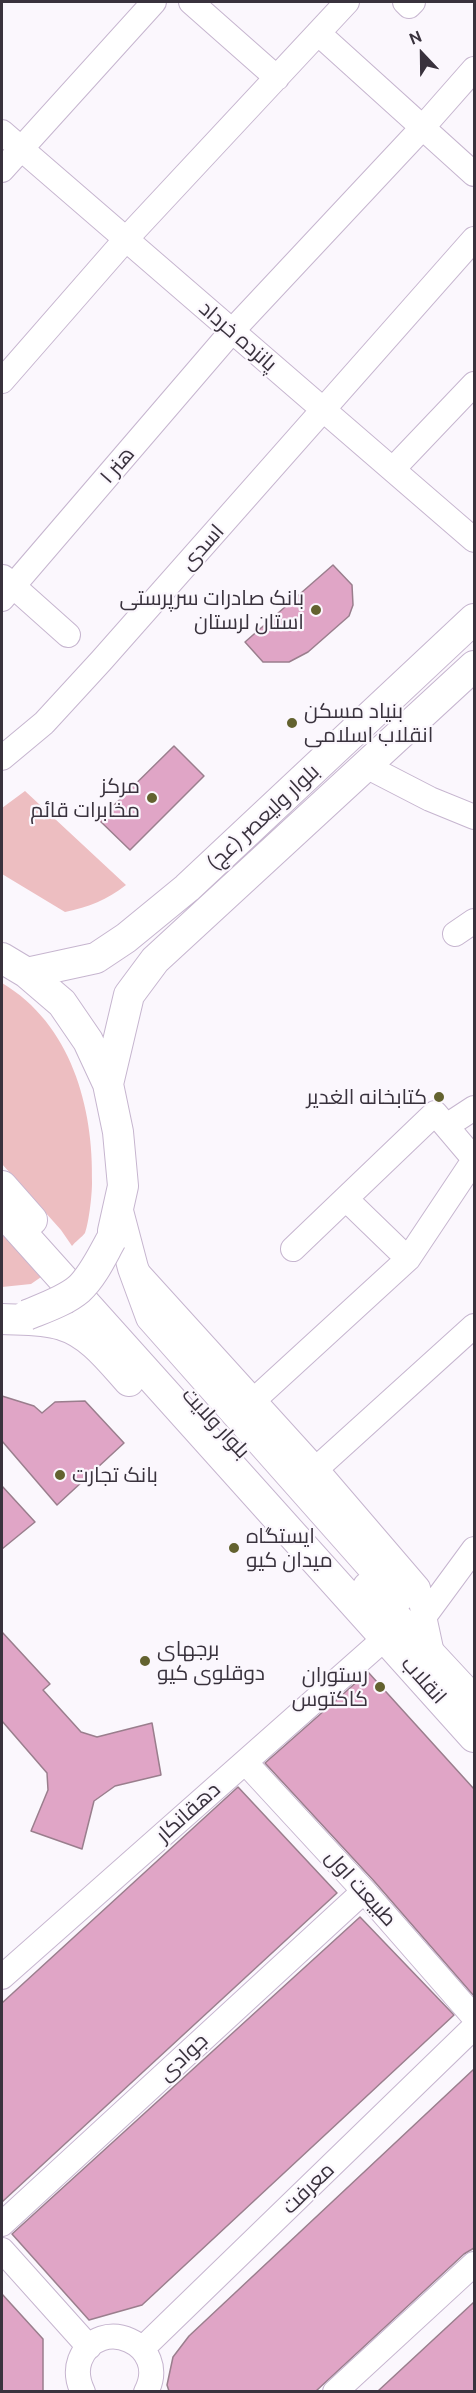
<!DOCTYPE html>
<html>
<head>
<meta charset="utf-8">
<style>
	body { margin:0 }
	#map { position:relative; width:476px; height:2393px; overflow:hidden; background:#fbf7fd; font-family:Ubuntu,sans-serif }
	canvas { display:block }
	.frame { position:absolute; inset:0; border:3px solid #39323d; pointer-events:none }
	.north { position:absolute; left:392px; top:24px; width:60px; height:60px; -webkit-text-stroke:4px #fbf7fd; paint-order:stroke; rotate:338deg; font-size:16px; font-weight:700; line-height:24px; text-align:center; color:#39323d }
	.north::after { content:''; display:block; margin:auto; width:21px; height:27px; background:#39323d; clip-path:polygon(50% 0,100% 100%,50% 72%,0 100%) }
</style>
</head>
<body>
<div id="map">
<canvas width="476" height="2393"></canvas>
<div class="frame"></div>
<div class="north">N</div>
</div>
<script>
const g = document.querySelector('canvas').getContext('2d');
g.lineJoin = 'round';
function fillPath(path, color) { g.fillStyle = color; g.fill(path, 'evenodd'); }
function stroke(path, color, width, dash) { g.strokeStyle = color; g.lineWidth = width; g.lineCap = dash ? 'butt' : 'round'; g.setLineDash(dash || []); g.stroke(path); }
function write(font, color, halo, rows, align = 'center') {
  g.font = font + ' Ubuntu,Cairo,sans-serif'; g.lineWidth = 4.5; g.setLineDash([]); g.textBaseline = 'middle'; g.strokeStyle = halo; g.fillStyle = color; for (const [text, x, y, turn = 0] of rows) {
    g.save(); g.translate(x, y); g.rotate((+turn || 0) * Math.PI / 180); g.textAlign = isNaN(turn) ? turn : align; if (halo) g.strokeText(text, 0, 0); g.fillText(text, 0, 0); g.restore();
  }
}
fillPath(new Path2D(`
	M25 791 126 885C107 900 89 907 65 912L2 874V808Z
	M2 983C71 1024 94 1107 92 1183 92 1195 89 1222 85 1233 82 1237 75 1242 72 1246L61 1230 2 1164Z
	M2 1228 44 1275 31 1284 2 1287Z`), '#edbec1');
const building = new Path2D(`
	M333 565 352 585 353 605 349 616 308 652 289 662H263L245 642Z
	M174 746 204 776 130 850 99 820Z
	M2 1396 34 1406 42 1413 55 1402 85 1401 124 1443 57 1505 2 1441Z
	M2 1486 35 1522 2 1549Z
	M2 1632 50 1684 43 1690 81 1732 97 1737 152 1723 161 1775 115 1786 94 1801 82 1849 31 1831 48 1790 47 1773 2 1721Z
	M368 1672 474 1789V1996L374 1881 265 1763Z
	M238 1787 337 1893 2 2202V2003Z
	M360 1917 454 2015 142 2305 89 2320 12 2234Z
	M474 2069V2248L464 2254 316 2391H169L167 2385 173 2357 189 2336Z
	M2 2294 43 2339V2391H2Z
	M474 2302V2391H378Z`);
fillPath(building, '#e0a5c6');
stroke(building, '#9a7e8d', 1.5);
const minor = new Path2D(`
	M191 2 277 78
	M405 2 409 6 413 2
	M318 33 474 174
	M2 132 474 540
	M2 170 154 2
	M2 381 126 239 347 2
	M393 469 474 384
	M3 577 68 635
	M2 599 232 331 423 127 474 69
	M2 758 44 723 101 661 474 239
	M366 766 430 799 474 817
	M455 934 474 921
	M448 1125 474 1108
	M346 1199 408 1259
	M293 1249 435 1113 474 1159
	M140 1275 316 1469 418 1588 433 1658
	M253 1401 408 1259 474 1160
	M316 1469 474 1326
	M424 1617 474 1549
	M245 1762 364 1891 474 2017
	M2 1977 375 1647
	M2 2224 364 1891
	M2 2250 89 2347
	M142 2349 474 2027
	M83 2392C78 2382 76 2371 80 2360 99 2313 171 2344 146 2392
	M335 2392 474 2264`);
const major = new Path2D(`
	M2 958 27 973 62 1003 88 1041 108 1084 118 1132 123 1186 113 1231
	M27 973 96 958 126 938 187 888 474 619
	M108 1084 129 995 155 960 474 666
	M2 1186 32 1220
	M2 1211 474 1737
	M118 1211 133 1268 151 1317 399 1597
	M2 1319C21 1320 43 1319 62 1325 90 1333 111 1361 129 1381
	M368 1587 474 1701`);
stroke(minor, '#c6b5cf', 26);
stroke(major, '#c6b5cf', 32);
stroke(minor, '#fff', 24);
stroke(major, '#fff', 30);
const majorBridge = new Path2D(`
	M27 1315C44 1308 65 1301 79 1289 93 1276 102 1256 111 1240`);
stroke(majorBridge, '#c6b5cf', 32, []);
stroke(majorBridge, '#fff', 30);
for (const [x, y, r, color] of [
	[316,610,6,"#63622f"],
	[292,723,6,"#63622f"],
	[152,798,6,"#63622f"],
	[439,1097,6,"#63622f"],
	[60,1475,6,"#63622f"],
	[234,1548,6,"#63622f"],
	[145,1661,6,"#63622f"],
	[380,1687,6,"#63622f"]
]) { const dot = new Path2D(); dot.arc(x, y, r, 0, 2 * Math.PI); g.fillStyle = color; g.fill(dot); stroke(dot, '#fbf7fd', 2); }
write('21px', '#39323d', '#fbf7fd', [
	["پانزده خرداد",238,336,41],
	["هنر ۱",117,465,-49],
	["اسدی",202,547,-48],
	["بلوار ولیعصر (عج)",263,817,-43],
	["بلوار ولایت",216,1423,47],
	["انقلاب",424,1680,48],
	["دهقانکار",188,1812,-42],
	["طبیعت اول",361,1888,48],
	["جوادی",183,2057,-43],
	["معرفت",308,2188,-44]
]);
write('21px', '#39323d', '#fbf7fd', [
	["بانک صادرات سرپرستی",304,598],
	["استان لرستان",304,622],
	["بنیاد مسکن",304,711,"left"],
	["انقلاب اسلامی",304,735,"left"],
	["مرکز",140,786],
	["مخابرات قائم",140,810],
	["کتابخانه الغدیر",427,1097],
	["بانک تجارت",72,1475,"left"],
	["ایستگاه",246,1536,"left"],
	["میدان کیو",246,1560,"left"],
	["برجهای",157,1649,"left"],
	["دوقلوی کیو",157,1673,"left"],
	["رستوران",368,1675],
	["کاکتوس",368,1699]
], 'right');
</script>
</body>
</html>
